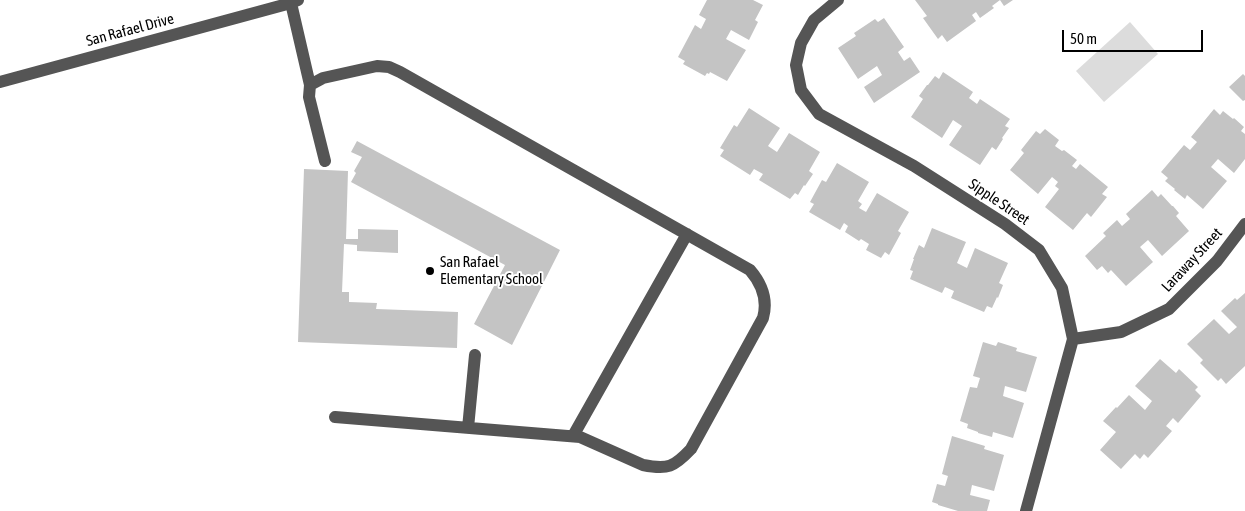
<!DOCTYPE html>
<html>
<head>
<meta charset="utf-8">
<style>
	body { margin:0 }
	#map { position:relative; width:1245px; height:511px; overflow:hidden; background:#fff; font-family:"Asap Condensed",sans-serif }
	canvas { display:block }
	.scale { position:absolute; left:1062px; top:30px; width:141px; height:22px; box-sizing:border-box; border:2px solid #000; border-top:0; padding-left:6px; font-size:15px; line-height:18px; white-space:nowrap; color:#000; -webkit-text-stroke:4px #fff; paint-order:stroke }
</style>
</head>
<body>
<div id="map">
<canvas width="1245" height="511"></canvas>
<div class="scale">50 m</div>
</div>
<script>
const g = document.querySelector('canvas').getContext('2d');
g.lineJoin = 'round';
function fillPath(path, color) { g.fillStyle = color; g.fill(path, 'evenodd'); }
function stroke(path, color, width, dash) { g.strokeStyle = color; g.lineWidth = width; g.lineCap = dash ? 'butt' : 'round'; g.setLineDash(dash || []); g.stroke(path); }
function write(font, color, halo, rows, align = 'center') {
  g.font = font + ' "Asap Condensed",sans-serif'; g.lineWidth = 4; g.setLineDash([]); g.textBaseline = 'middle'; g.strokeStyle = halo; g.fillStyle = color; for (const [text, x, y, turn = 0] of rows) {
    g.save(); g.translate(x, y); g.rotate((+turn || 0) * Math.PI / 180); g.textAlign = isNaN(turn) ? turn : align; if (halo) g.strokeText(text, 0, 0); g.fillText(text, 0, 0); g.restore();
  }
}
fillPath(new Path2D(`
	M1130 22 1158 54 1104 102 1076 71Z`), '#dcdcdc');
fillPath(new Path2D(`
	M707 0H753L763 5 755 20 758 22 749 40 731 30 726 39 746 50 727 81 710 72 709 74 707 73 705 76 683 64 685 61 678 57 695 25 701 29 706 19 699 15Z
	M915 0H1013L1004 6 1000 0 992 6 994 8 980 18 976 12 972 15 976 21 947 42 942 35 938 39 923 18 927 16Z
	M884 18 904 47 898 52 904 61 910 57 920 72 874 103 864 87 882 75 877 66 858 79 838 48 856 36 854 33 875 19 878 22Z
	M943 72 973 92 969 98 977 104 980 99 1010 119 1005 126 1009 128 1002 138 1003 139 996 150 992 147 980 165 949 145 962 126 953 120 942 138 911 117 923 99 919 96 927 85H928L935 76 939 79Z
	M1243 74 1245 76V100L1243 101 1229 87Z
	M749 108 780 128 768 146 777 152 789 133 820 152 809 171 813 174 805 186 804 185 798 195 795 193 790 199 759 180 763 174 754 169 750 175 720 156 724 150 720 148 734 125 737 127Z
	M1214 109 1220 115 1223 111 1233 119 1234 118 1244 127 1241 131 1245 134V159L1234 173 1218 159 1211 167 1227 181 1203 209 1187 195 1185 199 1174 190 1175 189 1165 181 1168 178 1161 172 1184 145 1190 150 1197 142 1191 137Z
	M1045 129 1059 140 1055 146 1062 151 1064 150 1077 160 1072 166 1076 169 1080 164 1108 187 1102 194 1107 197 1091 217 1087 213 1073 230 1045 207 1059 189 1055 186 1058 182 1052 177 1038 194 1010 170 1024 153 1021 150 1036 131 1040 134Z
	M357 141 560 250 512 345 474 324 505 265 351 182 356 173 354 171 362 157 351 152Z
	M837 163 869 182 858 201 862 204 859 208 866 212 877 193 909 212 898 231 901 233 889 255 885 252 881 258 866 250 869 244 861 239 859 241 845 232 848 226 844 223 840 230 809 212 814 204 810 202 822 180 826 182Z
	M304 169 348 171 346 239H358V229L398 230V253L357 251V245L344 244 342 292H349V302L377 303 376 309 458 312 457 348 298 342Z
	M1152 190 1158 197 1161 194 1172 206H1173L1179 213 1176 216 1189 231 1162 256 1148 240 1140 247 1153 262 1126 286 1111 270 1108 273 1102 266 1097 270 1085 256 1106 236 1103 233 1117 220 1122 226 1130 219 1126 214Z
	M932 228 966 242 957 263 967 268 975 248 1008 263 999 283 1003 285 998 298 997 297 992 308 987 306 984 312 951 298 954 291 945 287 942 293 910 279 913 271 910 270 914 259H913L919 245 924 248Z
	M1245 293V366L1226 384 1221 378 1218 381 1200 363 1203 360 1187 344 1214 319 1229 334 1237 327 1221 311 1235 298 1237 300Z
	M983 342 996 346 998 342 1017 348 1016 351 1037 357 1026 392 1005 386 1003 396 1024 403 1013 438 993 432 992 437 978 433V432L967 428 968 424 960 421 970 387 977 388 980 378 973 376Z
	M1160 359 1176 373 1179 369 1198 387 1195 390 1201 396 1178 423 1173 418 1166 426 1172 431 1148 458 1144 454 1140 459 1135 454 1121 469 1100 450 1116 432 1103 421 1116 407 1117 408 1129 395 1145 410 1152 401 1135 386Z
	M952 436 985 446 984 449 1004 455 994 491 972 485 970 495 990 500 987 511H958L938 505V504L932 502 937 484 945 486 948 476 942 474Z`), '#c4c4c4');
stroke(new Path2D(`
	M838 0 814 20 801 43 796 65 801 90 819 114 914 166 1005 224 1039 250 1062 288 1073 339 1026 511
	M291 3 310 85
	M0 82 291 3 298 0
	M325 161 309 97 310 85 323 78 377 66 389 67 400 72 750 270C762 284 768 300 763 318L691 449C674 467 668 470 643 465L580 437 335 417
	M1073 339 1121 332 1169 309 1217 261 1245 224
	M468 428 475 355
	M573 436 687 234`), '#555', 12);
for (const [x, y, r, color] of [
	[430,271,5,"#000"]
]) { const dot = new Path2D(); dot.arc(x, y, r, 0, 2 * Math.PI); g.fillStyle = color; g.fill(dot); stroke(dot, '#fff', 2); }
write('15px', '#000', '#fff', [
	["San Rafael Drive",130,30,-15],
	["Sipple Street",999,202,34],
	["Laraway Street",1192,260,-47]
]);
write('15px', '#000', '#fff', [
	["San Rafael",440,262],
	["Elementary School",440,279]
], 'left');
</script>
</body>
</html>
